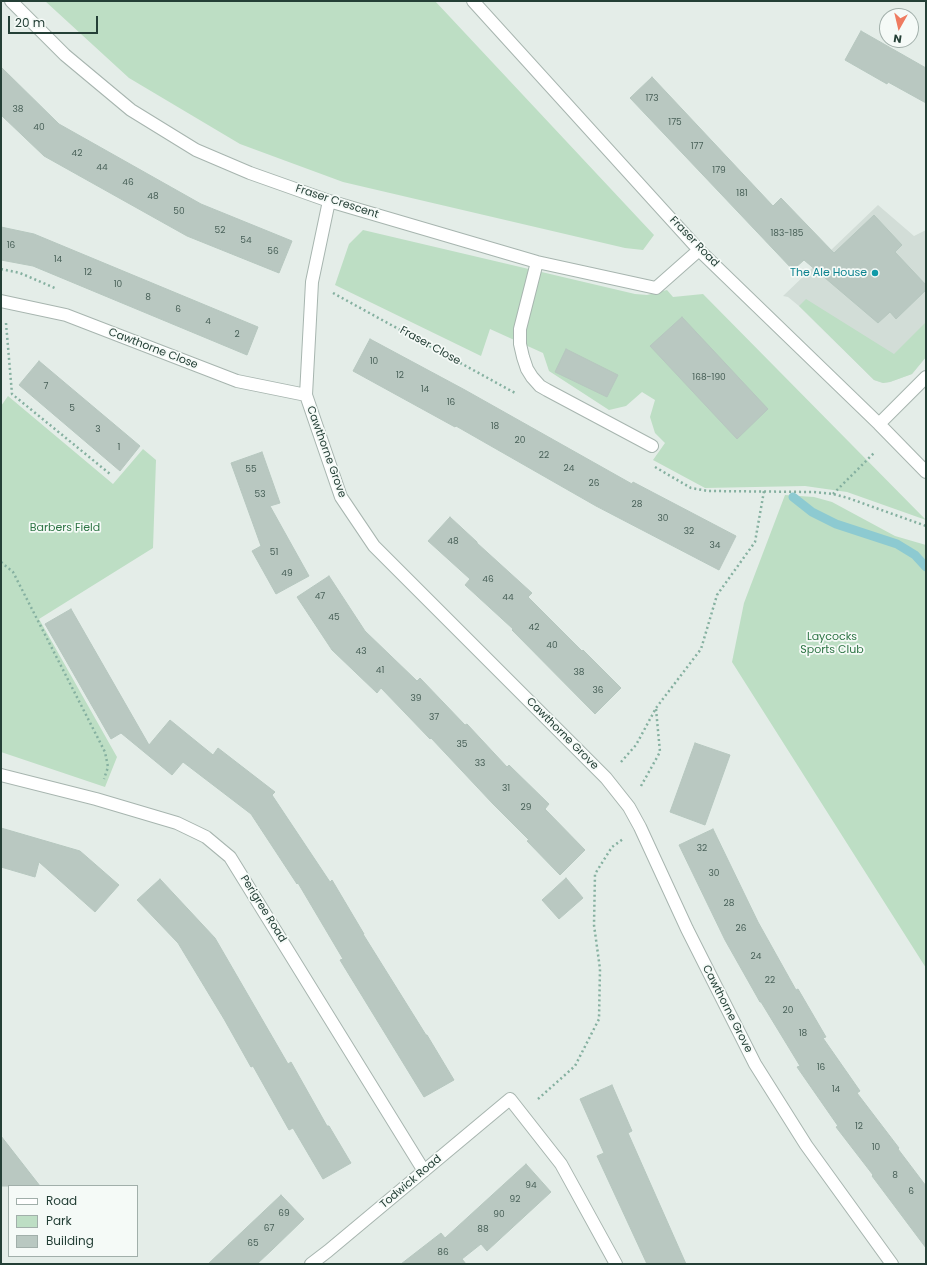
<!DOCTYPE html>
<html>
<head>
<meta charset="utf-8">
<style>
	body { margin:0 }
	#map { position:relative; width:927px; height:1265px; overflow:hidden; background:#e4ede8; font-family:Poppins,sans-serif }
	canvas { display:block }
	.frame { position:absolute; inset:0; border:2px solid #243f36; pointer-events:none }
	.legend { position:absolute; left:8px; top:1185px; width:130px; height:72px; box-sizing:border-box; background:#f5faf7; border:1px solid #a1afaa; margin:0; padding:5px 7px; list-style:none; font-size:12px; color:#243f36 }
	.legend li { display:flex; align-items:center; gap:8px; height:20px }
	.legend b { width:20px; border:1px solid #a1afaa }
	.north { position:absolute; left:879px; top:8px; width:40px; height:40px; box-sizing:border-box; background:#f5faf7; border:1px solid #a1afaa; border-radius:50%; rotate:188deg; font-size:11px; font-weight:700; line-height:16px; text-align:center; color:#243f36 }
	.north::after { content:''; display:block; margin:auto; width:14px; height:18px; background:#ef7b60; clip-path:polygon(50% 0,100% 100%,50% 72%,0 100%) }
	.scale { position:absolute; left:8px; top:16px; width:90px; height:18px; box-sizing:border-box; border:2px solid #243f36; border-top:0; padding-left:5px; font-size:12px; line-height:14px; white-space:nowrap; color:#243f36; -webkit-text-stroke:3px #f5faf7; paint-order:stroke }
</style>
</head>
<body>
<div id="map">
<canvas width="927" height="1265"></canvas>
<div class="frame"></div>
<ul class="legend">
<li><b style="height:5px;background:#fff"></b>Road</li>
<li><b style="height:11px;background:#bddec4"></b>Park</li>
<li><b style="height:11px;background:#b9c8c1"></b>Building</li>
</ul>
<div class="north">N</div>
<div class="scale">20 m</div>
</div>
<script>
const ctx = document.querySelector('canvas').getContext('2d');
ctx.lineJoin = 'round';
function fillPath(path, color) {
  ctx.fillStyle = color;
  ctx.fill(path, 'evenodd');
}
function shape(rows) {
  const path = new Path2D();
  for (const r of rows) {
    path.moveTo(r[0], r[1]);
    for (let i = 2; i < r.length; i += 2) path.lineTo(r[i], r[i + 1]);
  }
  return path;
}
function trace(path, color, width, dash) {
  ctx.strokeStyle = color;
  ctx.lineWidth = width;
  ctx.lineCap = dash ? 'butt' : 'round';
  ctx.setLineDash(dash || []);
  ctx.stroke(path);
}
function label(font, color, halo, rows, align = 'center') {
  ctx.font = font + ' Poppins,sans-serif';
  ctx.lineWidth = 3.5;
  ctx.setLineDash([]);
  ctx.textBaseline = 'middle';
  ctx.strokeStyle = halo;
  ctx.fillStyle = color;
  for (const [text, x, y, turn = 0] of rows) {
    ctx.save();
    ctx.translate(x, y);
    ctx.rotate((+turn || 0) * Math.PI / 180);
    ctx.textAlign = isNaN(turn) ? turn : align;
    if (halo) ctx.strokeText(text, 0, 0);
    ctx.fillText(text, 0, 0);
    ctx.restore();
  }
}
fillPath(shape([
	[878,205,914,236,926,230,926,357,912,374,890,382,883,383,874,380,799,306,788,297,783,296]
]), '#d2ddd7');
fillPath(shape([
	[45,1,435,1,654,235,643,250,625,248,343,182,240,144,129,78],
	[363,230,635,294,647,295,667,290,673,297,703,294,926,520,847,492,805,486,705,488,653,460,665,443,655,433,650,417,655,400,642,392,626,406,609,410,549,371,543,353,490,329,481,356,335,285,349,244],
	[806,299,894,354,926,322,926,357,912,374,890,382,883,383,874,380,799,306],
	[8,396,113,484,143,449,156,460,153,548,39,619,117,757,105,787,1,752,1,406],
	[785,495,814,497,832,502,895,536,926,545,926,968,732,662,744,603]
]), '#bddec4');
trace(shape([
	[793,497,812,512,836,524,897,544,915,555,926,567]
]), '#8dcad1', 9);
const building = shape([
	[861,31,926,68,926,103,888,82,887,84,845,60,861,31],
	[1,67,59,124,201,204,292,241,279,273,187,236,44,156,1,115,1,67],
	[652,77,773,206,781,198,834,253,874,215,902,245,895,252,926,285,926,290,896,319,890,312,878,323,804,260,793,270,630,98,652,77],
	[1,227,34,234,258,327,247,355,33,266,1,260,1,227],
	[682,317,768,409,737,439,650,346,682,317],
	[370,339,465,390,632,484,633,482,736,536,719,570,596,506,456,426,455,427,353,371,370,339],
	[566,349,618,375,607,397,555,372,566,349],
	[39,361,140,446,120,471,19,385,39,361],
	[262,452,280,503,270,506,309,576,276,594,252,551,261,546,231,463,262,452],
	[450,517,477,542,477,543,532,593,528,597,582,651,583,650,621,688,595,714,512,630,513,629,465,585,470,579,428,541,450,517],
	[329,576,365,631,417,681,420,678,465,725,467,724,507,767,509,765,549,804,545,809,585,850,560,875,527,841,529,840,493,804,431,738,430,739,381,688,377,693,332,650,297,597,329,576],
	[71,609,149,745,170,720,213,755,218,748,275,792,272,795,330,882,332,880,364,934,363,934,426,1035,427,1035,454,1080,424,1097,340,960,343,959,298,883,297,884,251,814,183,762,172,775,121,733,111,739,45,624,71,609],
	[695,743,730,755,705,825,670,812,695,743],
	[1,828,80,851,119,885,95,912,39,862,35,877,1,867,1,828],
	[713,829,758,922,796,990,798,989,826,1037,823,1038,860,1091,857,1093,899,1148,898,1149,926,1186,926,1248,872,1176,873,1175,836,1127,838,1126,797,1067,800,1066,761,1002,760,1002,725,940,679,845,713,829],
	[566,878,583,898,559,919,542,900,566,878],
	[160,879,215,938,288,1064,291,1062,327,1126,329,1126,351,1163,323,1179,293,1128,289,1130,253,1066,251,1067,224,1019,178,943,137,900,160,879],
	[612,1085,632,1131,628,1133,686,1264,647,1264,597,1156,604,1153,580,1099,612,1085],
	[1,1136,40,1186,1,1186,1,1136],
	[526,1164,551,1192,487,1251,481,1244,462,1259,466,1264,401,1264,441,1233,445,1238,526,1164],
	[281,1195,304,1219,273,1249,257,1264,208,1264,281,1195]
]);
fillPath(building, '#b9c8c1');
trace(building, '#b6c7bf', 1);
const minor = shape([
	[11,1,65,55,131,110,196,150,250,173,329,201,537,262,656,288,699,250],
	[473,1,699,250,879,424,926,472],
	[329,201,312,282,306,395,341,497,374,546,606,778,629,807,640,827,687,929,755,1064,806,1145,892,1264],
	[537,262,520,329,520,344,523,357,527,369,532,377,540,386,547,390,652,446],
	[1,301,66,315,237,381,306,395],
	[879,424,926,377],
	[1,775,96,799,177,823,206,837,230,857,424,1171],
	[311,1264,328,1251,510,1099,561,1164,616,1264]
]);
trace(minor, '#a7b5af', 14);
trace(shape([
	[1,269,20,273,57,289],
	[333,293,515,393],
	[6,323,12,394,110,474],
	[655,467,691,488,708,491,814,492,833,494,848,498,926,526],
	[833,494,875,452],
	[1,562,13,572,105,752,108,767,104,779],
	[621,762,636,745,656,708,701,649,717,595,755,542,764,491],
	[641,786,660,752,656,709],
	[538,1099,575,1066,599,1019,600,969,594,925,595,874,612,847,623,839]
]), '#85b0a0', 2.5, [2, 3]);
trace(minor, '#fff', 12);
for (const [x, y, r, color] of [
	[875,273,4,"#0f9aa8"]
]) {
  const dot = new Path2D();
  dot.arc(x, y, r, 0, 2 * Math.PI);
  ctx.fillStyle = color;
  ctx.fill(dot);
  trace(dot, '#f5faf7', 1.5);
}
label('9px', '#496159', null, [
	["173",652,99],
	["38",18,110],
	["175",675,123],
	["40",39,128],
	["177",697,147],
	["42",77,154],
	["44",102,168],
	["179",719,171],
	["46",128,183],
	["181",742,194],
	["48",153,197],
	["50",179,212],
	["52",220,231],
	["183-185",787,234],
	["54",246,241],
	["16",11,246],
	["56",273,252],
	["14",58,260],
	["12",88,273],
	["10",118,285],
	["8",148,298],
	["6",178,310],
	["4",208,322],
	["2",237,335],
	["10",374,362],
	["12",400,376],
	["168-190",709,378],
	["7",46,387],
	["14",425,390],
	["16",451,403],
	["5",72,409],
	["18",495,427],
	["3",98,430],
	["20",520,441],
	["1",119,448],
	["22",544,456],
	["24",569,469],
	["55",251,470],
	["26",594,484],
	["53",260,495],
	["28",637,505],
	["30",663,519],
	["32",689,532],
	["48",453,542],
	["34",715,546],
	["51",274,553],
	["49",287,574],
	["46",488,580],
	["47",320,597],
	["44",508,598],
	["45",334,618],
	["42",534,628],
	["40",552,646],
	["43",361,652],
	["41",380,671],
	["38",579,673],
	["36",598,691],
	["39",416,699],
	["37",434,718],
	["35",462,745],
	["33",480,764],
	["31",506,789],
	["29",526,808],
	["32",702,849],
	["30",714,874],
	["28",729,904],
	["26",741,929],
	["24",756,957],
	["22",770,981],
	["20",788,1011],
	["18",803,1034],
	["16",821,1068],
	["14",836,1090],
	["12",859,1127],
	["10",876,1148],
	["8",895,1176],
	["94",531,1186],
	["6",911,1192],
	["92",515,1200],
	["69",284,1214],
	["90",499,1215],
	["67",269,1229],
	["88",483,1230],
	["65",253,1244],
	["86",443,1253]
]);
label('11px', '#243f36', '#f5faf7', [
	["Fraser Crescent",337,202,18],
	["Fraser Road",694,242,46],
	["Fraser Close",430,346,29],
	["Cawthorne Close",153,349,21],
	["Cawthorne Grove",326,452,70],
	["Cawthorne Grove",562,734,45],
	["Perigree Road",263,909,58],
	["Cawthorne Grove",727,1009,63],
	["Todwick Road",411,1182,-40]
]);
label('11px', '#0d838f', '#f5faf7', [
	["The Ale House",867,273]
], 'right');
label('11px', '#2e7545', '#f5faf7', [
	["Barbers Field",65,528],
	["Laycocks",832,637],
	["Sports Club",832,650]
]);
</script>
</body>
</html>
